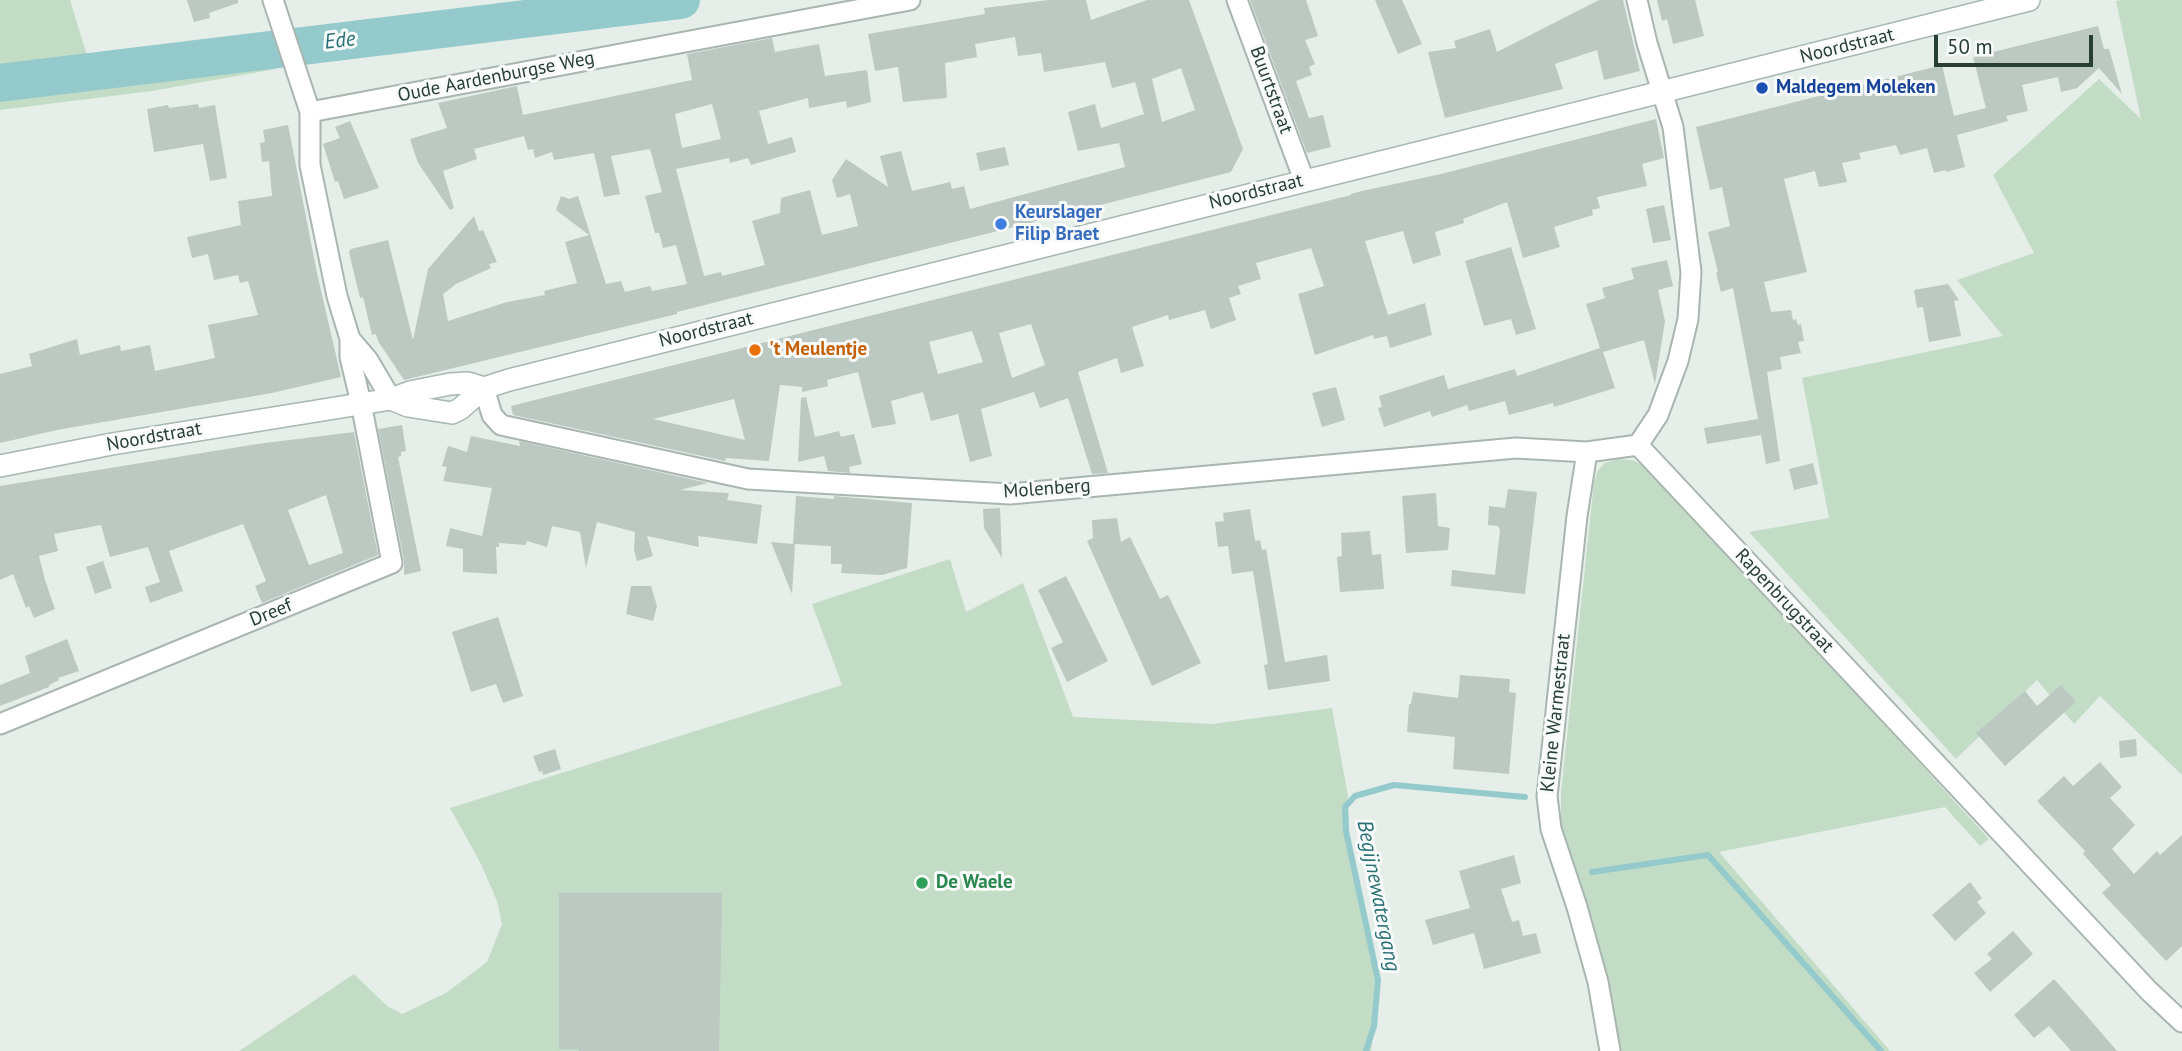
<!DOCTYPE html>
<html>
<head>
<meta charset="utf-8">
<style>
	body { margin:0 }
	#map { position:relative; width:2182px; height:1051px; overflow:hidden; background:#e6eee9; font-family:"PT Sans",sans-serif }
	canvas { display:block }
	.scale { position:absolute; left:1934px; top:35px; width:159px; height:32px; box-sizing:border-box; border:4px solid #273e35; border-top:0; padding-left:9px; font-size:21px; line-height:24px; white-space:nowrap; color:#273e35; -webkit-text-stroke:5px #f7faf8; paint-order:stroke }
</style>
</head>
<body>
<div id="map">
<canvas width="2182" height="1051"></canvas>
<div class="scale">50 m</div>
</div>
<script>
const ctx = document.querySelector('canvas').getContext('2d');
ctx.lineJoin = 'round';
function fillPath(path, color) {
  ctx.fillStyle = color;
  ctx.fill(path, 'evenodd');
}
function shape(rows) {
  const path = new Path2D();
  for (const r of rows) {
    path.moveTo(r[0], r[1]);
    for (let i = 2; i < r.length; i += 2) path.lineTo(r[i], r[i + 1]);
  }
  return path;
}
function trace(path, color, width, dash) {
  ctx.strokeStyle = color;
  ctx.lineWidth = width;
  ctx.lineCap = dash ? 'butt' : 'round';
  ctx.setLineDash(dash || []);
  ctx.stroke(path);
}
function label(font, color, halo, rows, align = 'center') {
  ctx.font = font + ' "PT Sans",sans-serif';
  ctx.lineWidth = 6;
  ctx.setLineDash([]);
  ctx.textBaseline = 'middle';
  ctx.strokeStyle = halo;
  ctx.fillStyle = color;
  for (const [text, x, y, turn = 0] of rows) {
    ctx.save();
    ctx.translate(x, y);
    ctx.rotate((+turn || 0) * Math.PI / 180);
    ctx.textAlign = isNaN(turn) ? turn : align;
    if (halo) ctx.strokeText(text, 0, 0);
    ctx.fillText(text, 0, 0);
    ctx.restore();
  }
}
fillPath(shape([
	[0,0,70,0,89,62,272,49,276,69,152,91,0,110],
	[2121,0,2182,0,2182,775,2100,696,2074,724,2037,680,1956,759,1749,532,1829,518,1802,378,2003,336,1957,280,2034,253,1993,175,2099,79,2141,119,2116,1],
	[1618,459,1632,460,1644,465,1660,479,1989,839,1980,846,1945,807,1719,852,1890,1051,1619,1051,1611,998,1586,902,1567,855,1561,826,1561,792,1594,483,1598,470,1605,463],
	[950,559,966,612,1023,583,1073,717,1212,724,1332,708,1348,796,1350,858,1380,983,1371,1051,239,1051,354,974,387,1006,402,1014,446,993,487,962,502,924,497,901,481,864,450,808,842,685,812,604]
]), '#c2dcc6');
trace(shape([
	[1592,872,1708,855,1881,1051],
	[1366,1051,1374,1026,1378,980,1346,831,1345,807,1355,796,1394,785,1525,797]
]), '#95cacc', 6);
trace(shape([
	[0,83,681,0]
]), '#95cacc', 38);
fillPath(shape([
	[187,0,238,0,238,3,209,13,210,18,194,22],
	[1049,0,1086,0,1091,20,1147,0,1189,0,1243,149,1231,172,677,312,677,314,404,380,378,341,376,334,372,335,363,297,360,298,353,269,349,252,351,249,388,240,413,340,428,269,474,216,479,231,483,230,497,262,489,264,491,268,456,284,443,294,448,321,507,302,545,295,544,291,577,283,565,242,589,235,556,210,561,196,569,199,578,196,606,284,621,281,625,292,650,286,652,291,687,284,676,245,663,248,659,233,655,233,645,196,662,192,650,149,611,156,620,194,604,197,594,153,554,160,552,152,535,158,533,149,528,150,524,136,474,149,477,159,443,171,454,208,450,210,418,163,410,139,447,128,438,103,517,86,523,115,692,80,687,54,772,38,775,52,819,44,825,76,867,70,871,102,847,108,846,101,809,108,808,98,759,111,768,144,792,137,796,152,751,165,748,158,730,163,729,158,676,169,704,276,721,272,722,276,765,265,752,221,780,213,781,198,810,190,822,235,858,226,850,194,837,198,832,180,846,159,888,187,880,156,901,151,912,191,950,182,952,189,964,186,970,209,1125,167,1119,143,1078,151,1068,112,1095,104,1101,128,1144,114,1135,82,1112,88,1105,62,1044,72,1041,53,1018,56,1015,37,975,44,977,57,945,63,947,98,903,102,898,67,875,71,868,34,985,14,984,8],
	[1181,68,1195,110,1162,122,1152,79],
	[712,104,721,139,682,148,675,114],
	[1250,0,1306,0,1318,36,1305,40,1315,64,1309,67,1312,75,1296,81,1309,118,1323,115,1331,147,1307,153],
	[1375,0,1402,0,1422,44,1398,54],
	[1599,0,1623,0,1640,71,1604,80,1597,50,1555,64,1563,89,1445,118,1428,52,1456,48,1454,41,1490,29,1497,52],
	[1657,0,1695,0,1704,36,1673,44,1667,19,1662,21],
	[2098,26,2104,49,2109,49,2122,94,2099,68,2077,88,2061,92,2058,77,2022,85,2028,111,2006,116,2008,121,1957,135,1965,167,1946,172,1946,170,1934,173,1927,148,1900,155,1896,145,1859,153,1861,159,1842,163,1847,182,1819,187,1815,171,1784,179,1807,272,1764,282,1771,312,1791,310,1793,320,1796,319,1798,325,1801,324,1804,341,1798,342,1801,353,1780,357,1782,369,1767,372,1780,461,1766,464,1761,435,1707,444,1704,428,1758,419,1733,288,1721,292,1716,273,1718,272,1708,232,1730,226,1722,187,1710,190,1696,127,1942,65,1954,116,1986,108,1973,57],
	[198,104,199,108,215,105,227,178,210,181,203,144,154,152,147,109,168,105,169,108],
	[1656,119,1664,158,1642,164,1647,186,1597,197,1600,208,1592,210,1593,215,1554,227,1560,247,1523,258,1507,202,1463,219,1464,223,1435,232,1441,255,1413,264,1403,231,1365,241,1388,315,1425,303,1432,335,1390,348,1387,336,1374,339,1373,335,1315,355,1298,294,1324,286,1311,248,1256,263,1261,279,1238,286,1241,294,1229,298,1236,320,1211,329,1205,310,1169,320,1168,315,1132,327,1144,366,1121,373,1117,358,1078,372,1108,473,1092,474,1068,398,1040,408,1034,392,981,409,992,456,970,462,958,414,931,421,923,392,891,401,896,424,872,428,858,372,827,380,828,386,802,392,802,387,780,385,769,461,726,458,725,461,513,415,511,406,1351,195,1351,194,1362,191,1441,174],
	[1031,324,1045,365,1012,378,999,333],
	[972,331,983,362,938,374,929,342],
	[734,399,745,440,653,419],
	[350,121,379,188,344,199,338,181,335,182,323,144,340,138,335,127],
	[288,125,317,273,341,377,272,393,57,430,0,443,0,374,32,366,29,354,77,339,80,355,120,345,121,351,150,345,155,371,215,358,208,325,258,315,248,281,240,283,238,275,214,280,208,254,192,258,187,237,241,225,238,201,272,196,269,161,262,162,260,143,265,142,263,130],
	[1005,147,1009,165,980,171,976,153],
	[1664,205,1671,240,1653,243,1646,209],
	[1511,247,1536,329,1516,335,1511,319,1484,326,1465,261],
	[1667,260,1673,286,1658,290,1665,321,1655,384,1644,340,1603,352,1615,388,1554,407,1553,403,1509,415,1505,401,1469,411,1467,405,1432,417,1430,411,1384,427,1378,408,1382,407,1379,396,1444,375,1448,389,1515,369,1517,376,1600,348,1586,304,1605,298,1602,288,1634,279,1631,268],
	[1948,284,1959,300,1954,301,1961,336,1929,342,1923,307,1917,308,1914,290],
	[1336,387,1345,420,1322,427,1312,393],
	[806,397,815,437,839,431,841,437,854,434,862,464,849,467,850,473,828,471,824,456,798,462,801,398],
	[402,425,406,451,401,452,401,456,398,457,421,571,404,575,404,561,378,429],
	[354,432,378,555,262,603,255,586,266,581,243,524,169,551,183,591,150,603,145,587,160,582,148,547,110,557,101,525,54,534,58,551,39,556,45,580,55,609,34,618,29,606,26,608,13,574,0,580,0,486,257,444],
	[326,495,343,553,309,565,288,510],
	[471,436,520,446,519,441,708,483,680,490,729,493,727,500,762,505,757,544,698,536,699,547,647,536,653,556,637,561,634,550,635,532,597,522,586,568,580,532,552,526,547,547,527,541,526,545,499,543,499,547,496,547,497,574,463,572,463,549,446,546,450,528,482,536,492,488,443,481,447,467,442,466,448,446,467,452],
	[1813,463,1818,484,1794,490,1789,469],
	[1508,489,1537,492,1525,594,1451,586,1452,570,1495,575,1500,530,1498,526,1488,525,1489,506,1505,508],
	[1436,493,1438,526,1450,528,1448,550,1406,553,1402,496],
	[796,496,834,499,834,496,912,503,907,568,882,575,841,573,842,564,831,564,831,546,795,544,792,594,771,542,793,544],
	[1000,508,1002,558,984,528,983,509],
	[1250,509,1255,541,1260,540,1262,550,1266,549,1285,662,1327,655,1330,681,1268,690,1264,665,1268,664,1253,571,1232,574,1228,546,1218,547,1215,522,1224,521,1223,513],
	[1117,518,1121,542,1130,537,1160,599,1168,595,1201,663,1152,686,1087,541,1093,538,1092,520],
	[1370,531,1372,555,1381,554,1384,589,1340,592,1337,557,1342,556,1341,533],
	[103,561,112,588,95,594,86,567],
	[1066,576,1108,661,1067,682,1051,648,1063,642,1038,590],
	[631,586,651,586,657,606,653,621,626,614],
	[498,617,523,696,503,703,496,684,471,692,452,632],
	[67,639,79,671,58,678,59,680,49,685,49,687,0,706,0,685,30,673,25,656],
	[1460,675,1510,679,1509,692,1516,693,1509,774,1453,769,1455,737,1407,732,1409,704,1411,704,1413,692,1458,698],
	[2061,685,2076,702,2005,766,1976,733,2025,691,2037,706],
	[2136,739,2137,756,2120,758,2119,741],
	[555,749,561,769,543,775,542,771,539,772,533,756],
	[2100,762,2122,787,2110,798,2135,825,2112,849,2134,874,2157,851,2160,855,2182,835,2182,946,2166,961,2102,893,2111,885,2083,854,2085,851,2037,801,2064,776,2073,786],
	[1514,855,1521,883,1501,889,1512,922,1519,920,1523,936,1536,933,1541,953,1484,969,1474,933,1433,945,1425,920,1470,908,1459,871],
	[1970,882,1982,898,1977,902,1986,913,1955,941,1932,915],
	[559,893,722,893,719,1051,579,1051,579,1049,559,1049],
	[2013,931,2033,954,1990,992,1974,973,1992,959,1987,954],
	[2054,979,2086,1015,2117,1051,2071,1051,2049,1026,2034,1038,2014,1015]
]), '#bcc8c2');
const street = shape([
	[1237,0,1304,180],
	[1637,0,1647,43,1673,127,1691,272,1688,319,1678,361,1658,415,1638,445,2149,991,2182,1022],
	[310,112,910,0],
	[350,339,368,360,391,399],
	[484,388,492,415,501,425,748,479,1010,494,1516,448,1587,452,1638,445],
	[1587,452,1577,516,1547,796,1551,829,1577,907,1598,982,1610,1051],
	[0,724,392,563,361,403,350,357,350,339,337,296,310,165,310,112,273,0]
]);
const secondary = shape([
	[391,399,408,406,452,413,460,409,484,388,509,380,2029,0],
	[0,466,112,444,391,399,410,392,450,384,468,383,484,388]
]);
trace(street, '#a9b6af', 23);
trace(secondary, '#a6b8b0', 24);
trace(street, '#fff', 19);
trace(secondary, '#fff', 21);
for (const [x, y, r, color] of [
	[1762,88,7,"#1a4fb4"],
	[1001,224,7,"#3f7fe0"],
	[755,350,7,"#e8710a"],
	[922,883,7,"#2e9e5b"]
]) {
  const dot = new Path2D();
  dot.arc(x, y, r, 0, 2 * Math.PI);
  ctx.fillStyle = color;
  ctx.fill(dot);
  trace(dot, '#f7faf8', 2.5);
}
label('19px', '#273e35', '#f7faf8', [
	["Noordstraat",1847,46,-14],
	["Oude Aardenburgse Weg",496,77,-11],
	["Buurtstraat",1271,90,70],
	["Noordstraat",1256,192,-14],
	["Noordstraat",706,330,-14],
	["Noordstraat",154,437,-10],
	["Molenberg",1047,489,-4],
	["Rapenbrugstraat",1784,601,47],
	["Dreef",271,613,-22],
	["Kleine Warmestraat",1556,713,-84]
]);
label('bold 19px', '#164399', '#f7faf8', [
	["Maldegem Moleken",1776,88]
], 'left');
label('bold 19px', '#366cbe', '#f7faf8', [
	["Keurslager",1015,213],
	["Filip Braet",1015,235]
], 'left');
label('bold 19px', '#c56008', '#f7faf8', [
	["'t Meulentje",769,350]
], 'left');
label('bold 19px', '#27864d', '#f7faf8', [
	["De Waele",936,883]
], 'left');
label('italic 21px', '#267074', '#f7faf8', [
	["Ede",340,41,-7],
	["Begijnewatergang",1378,896,79]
]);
</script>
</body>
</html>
